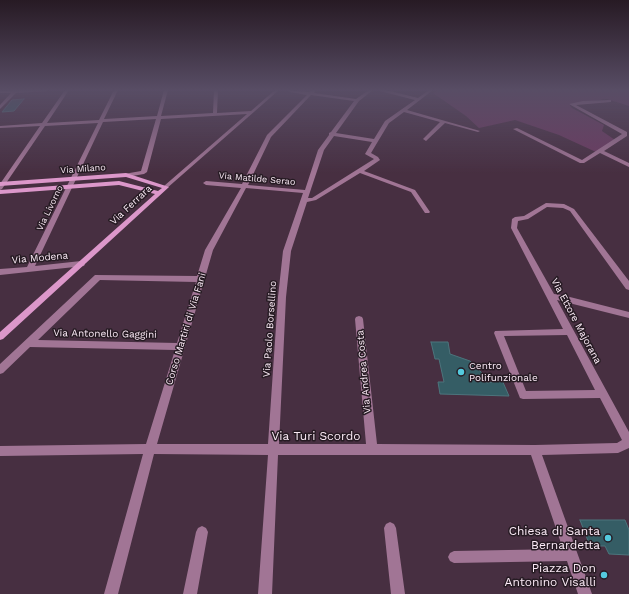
<!DOCTYPE html>
<html>
<head>
<meta charset="utf-8">
<style>
	body { margin:0 }
	canvas { display:block; background:#472f41 }
</style>
</head>
<body>
<canvas width="629" height="594"></canvas>
<script>
const ctx = document.querySelector('canvas').getContext('2d');
ctx.lineJoin = 'round';
function fillPath(path, color) {
  ctx.fillStyle = color;
  ctx.fill(path, 'evenodd');
}
function shape(rows) {
  const path = new Path2D();
  for (const r of rows) {
    path.moveTo(r[0], r[1]);
    for (let i = 2; i < r.length; i += 2) path.lineTo(r[i], r[i + 1]);
  }
  return path;
}
function trace(path, color, width, dash) {
  ctx.strokeStyle = color;
  ctx.lineWidth = width;
  ctx.lineCap = dash ? 'butt' : 'round';
  ctx.setLineDash(dash || []);
  ctx.stroke(path);
}
function label(font, color, halo, rows, align = 'center') {
  ctx.font = font + ' "Work Sans",sans-serif';
  ctx.lineWidth = 3;
  ctx.setLineDash([]);
  ctx.textBaseline = 'middle';
  ctx.strokeStyle = halo;
  ctx.fillStyle = color;
  for (const [text, x, y, turn = 0] of rows) {
    ctx.save();
    ctx.translate(x, y);
    ctx.rotate((+turn || 0) * Math.PI / 180);
    ctx.textAlign = isNaN(turn) ? turn : align;
    if (halo) ctx.strokeText(text, 0, 0);
    ctx.fillText(text, 0, 0);
    ctx.restore();
  }
}
fillPath(shape([
	[437,90,629,90,629,106,607,99,569,104,572,108,604,125,602,131,615,140,596,152,559,135,515,120,479,128,466,116,433,93]
]), '#6c3b61');
const building = shape([
	[24,99,14,111,2,112,12,100,24,99],
	[431,342,448,342,450,354,470,361,485,376,487,383,502,380,509,396,440,394,438,382,444,382,439,359,435,359,431,342],
	[580,520,625,520,629,530,629,555,609,554,605,546,590,546,580,520]
]);
fillPath(building, '#355d65');
trace(building, '#4c747c', 1);
fillPath(shape([
	[15,90,49,90,47,91,16,93,0,109,0,105,11,93,0,93,0,91,15,90],
	[65,90,69,90,47,123,99,120,114,90,118,90,104,119,157,116,164,90,168,90,161,116,213,113,214,90,218,90,217,113,251,111,275,90,279,90,166,189,164,188,164,186,247,114,161,119,147,172,144,174,126,177,124,176,124,174,141,171,156,119,103,122,35,266,81,261,85,264,84,266,0,275,0,269,27,267,98,123,45,126,2,189,0,190,0,184,40,126,0,128,0,126,42,123,65,90],
	[288,90,309,92,312,90,316,90,314,93,356,99,369,90,373,90,359,101,336,133,374,139,385,121,415,100,380,91,380,90,386,90,418,98,429,90,433,90,407,110,480,131,478,132,445,123,426,141,423,139,440,122,404,112,389,123,371,153,378,157,380,160,364,171,415,190,430,212,429,213,425,213,411,192,360,173,316,200,307,202,291,251,286,297,279,444,366,444,355,319,356,317,359,316,362,317,363,319,377,444,535,445,617,443,622,440,600,398,523,399,520,398,494,333,495,331,563,329,511,228,512,219,515,217,524,216,546,203,564,204,574,209,629,281,629,290,626,289,570,211,563,208,547,207,528,219,518,221,517,228,554,294,562,295,629,312,629,318,557,300,629,432,629,448,618,453,542,455,592,594,578,594,567,561,454,563,450,561,448,557,450,553,454,551,563,549,531,455,278,455,272,594,258,594,268,455,154,454,118,594,104,594,143,454,0,456,0,446,146,444,175,350,30,347,3,373,0,374,0,364,95,275,197,276,205,250,241,188,206,185,203,183,206,181,242,184,267,135,307,95,290,92,288,91,288,90],
	[311,95,354,101,331,132,329,133,329,135,318,150,305,190,248,185,271,137,311,95],
	[334,136,372,142,365,154,374,159,312,198,308,198,324,150,334,136],
	[246,188,303,193,283,251,278,297,268,444,157,444,213,250,246,188],
	[100,280,196,282,177,343,38,340,100,280],
	[567,335,595,390,526,391,504,336,567,335],
	[609,100,611,100,611,102,576,105,627,132,627,136,604,151,629,163,629,167,600,153,584,163,580,163,513,129,517,128,582,160,622,134,569,104,583,101,609,100],
	[390,522,394,524,396,528,405,594,391,594,384,528,386,524,390,522],
	[202,526,206,528,208,532,197,594,183,594,196,532,198,528,202,526]
]), '#a17595');
fillPath(shape([
	[126,173,169,187,3,339,0,340,0,332,155,194,119,185,0,194,0,190,119,181,158,191,162,188,126,177,0,186,0,182,126,173]
]), '#dc97ca');
const sky = ctx.createLinearGradient(0, 0, 0, 173);
sky.addColorStop(0, '#271a24');
sky.addColorStop(0.52, '#584d65');
sky.addColorStop(1, '#584d6500');
ctx.fillStyle = sky;
ctx.fillRect(0, 0, 629, 173);
for (const [x, y, r, color] of [
	[461,372,4,"#54cade"],
	[608,538,4,"#54cade"],
	[604,575,4,"#54cade"]
]) {
  const dot = new Path2D();
  dot.arc(x, y, r, 0, 2 * Math.PI);
  ctx.fillStyle = color;
  ctx.fill(dot);
  trace(dot, '#261b23', 1.5);
}
label('9px', '#fcebf7', '#261b23', [
	["Via Milano",83,169,-4],
	["Via Matilde Serao",257,179,5],
	["Via Livorno",50,208,-64]
]);
label('10px', '#fcebf7', '#261b23', [
	["Via Ferrara",131,205,-43],
	["Via Modena",40,258,-5],
	["Via Ettore Majorana",576,321,62],
	["Corso Martiri di Via Fani",186,329,-73],
	["Via Paolo Borsellino",270,329,-86],
	["Via Antonello Gaggini",105,334,1],
	["Via Andrea Costa",364,372,-95]
]);
label('10px', '#fcebf7', '#261b23', [
	["Centro",469,366],
	["Polifunzionale",469,378]
], 'left');
label('12px', '#fcebf7', '#261b23', [
	["Via Turi Scordo",316,436]
]);
label('12px', '#fcebf7', '#261b23', [
	["Chiesa di Santa",600,531],
	["Bernardetta",600,545],
	["Piazza Don",596,568],
	["Antonino Visalli",596,582]
], 'right');
</script>
</body>
</html>
